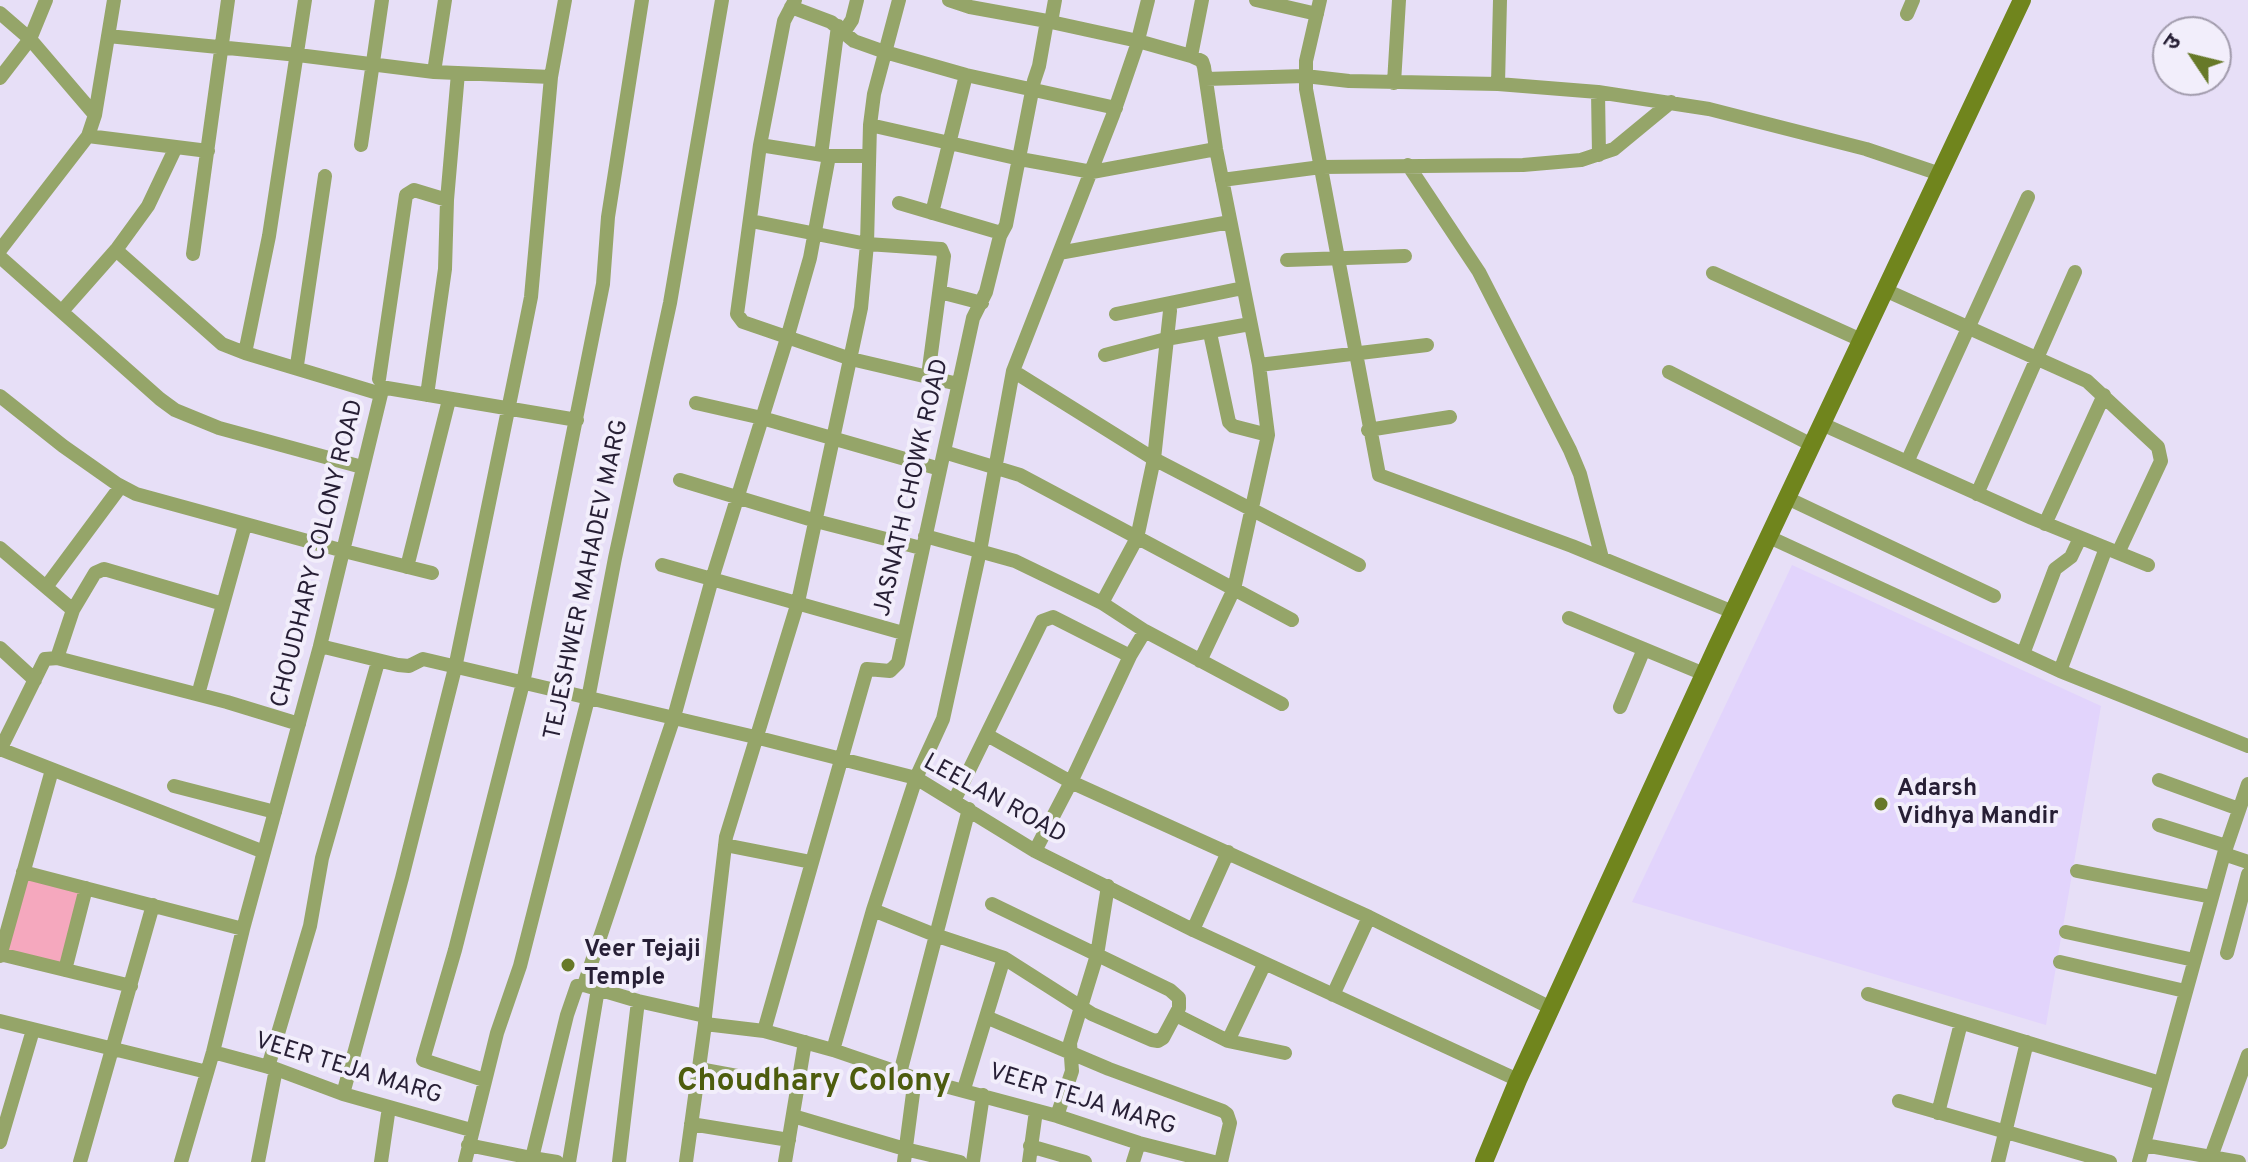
<!DOCTYPE html>
<html>
<head>
<meta charset="utf-8">
<style>
	body { margin:0 }
	#map { position:relative; width:2248px; height:1162px; overflow:hidden; background:#e7dff7; font-family:Overpass,"Noto Sans Devanagari",sans-serif }
	canvas { display:block }
	.north { position:absolute; left:2152px; top:16px; width:80px; height:80px; box-sizing:border-box; background:#f2eefb; border:2px solid #a19bac; border-radius:50%; rotate:305deg; font-size:22px; font-weight:700; line-height:32px; text-align:center; color:#271f35 }
	.north::after { content:''; display:block; margin:auto; width:28px; height:36px; background:#677928; clip-path:polygon(50% 0,100% 100%,50% 72%,0 100%) }
</style>
</head>
<body>
<div id="map">
<canvas width="2248" height="1162"></canvas>
<div class="north">उ</div>
</div>
<script>
const ctx = document.querySelector('canvas').getContext('2d');
ctx.lineJoin = 'round';
function fillPath(path, color) {
  ctx.fillStyle = color;
  ctx.fill(path, 'evenodd');
}
function shape(rows) {
  const path = new Path2D();
  for (const r of rows) {
    path.moveTo(r[0], r[1]);
    for (let i = 2; i < r.length; i += 2) path.lineTo(r[i], r[i + 1]);
  }
  return path;
}
function trace(path, color, width, dash) {
  ctx.strokeStyle = color;
  ctx.lineWidth = width;
  ctx.lineCap = dash ? 'butt' : 'round';
  ctx.setLineDash(dash || []);
  ctx.stroke(path);
}
function label(font, color, halo, rows, align = 'center') {
  ctx.font = font + ' Overpass,sans-serif';
  ctx.lineWidth = 8;
  ctx.setLineDash([]);
  ctx.textBaseline = 'middle';
  ctx.strokeStyle = halo;
  ctx.fillStyle = color;
  for (const [text, x, y, turn = 0] of rows) {
    ctx.save();
    ctx.translate(x, y);
    ctx.rotate((+turn || 0) * Math.PI / 180);
    ctx.textAlign = isNaN(turn) ? turn : align;
    if (halo) ctx.strokeText(text, 0, 0);
    ctx.fillText(text, 0, 0);
    ctx.restore();
  }
}
fillPath(shape([
	[1792,565,2101,706,2046,1025,1632,902]
]), '#e2d4fc');
fillPath(shape([
	[25,877,82,890,60,965,7,952]
]), '#f5a8be');
trace(shape([
	[795,0,784,21,760,145,737,314,743,322,851,359,958,384],
	[1055,0,1051,22,1138,41,1191,56,1202,61,1204,67,1216,149,1259,365,1268,435,1234,589,1200,661],
	[1256,0,1317,14],
	[1320,0,1306,61,1306,89,1379,475,1572,546,1733,612],
	[791,7,831,22,854,41,885,52,966,75,1116,108],
	[0,13,30,39,95,115],
	[1907,14,1913,0],
	[844,32,852,20,857,0],
	[108,36,298,55,434,72,551,77],
	[1191,56,1202,0],
	[434,72,445,0],
	[0,78,30,39,46,0],
	[1206,79,1305,76,1349,81,1498,84,1598,92,1709,109,1866,149,1940,174],
	[1394,83,1399,0],
	[1498,84,1500,0],
	[1598,92,1599,155],
	[870,125,1020,159,1092,172,1216,149],
	[88,136,208,151],
	[361,145,382,0],
	[760,145,829,156,869,156],
	[821,155,838,26],
	[1408,165,1479,272,1570,450,1580,474,1602,558],
	[1222,180,1321,167,1523,165,1581,160,1614,149,1671,102],
	[899,203,1001,233],
	[932,213,966,75],
	[751,221,867,244,941,249,944,256,928,376],
	[0,250,88,136,95,115,114,0],
	[116,250,222,344,245,353],
	[1059,253,1230,222],
	[193,254,228,0],
	[0,257,160,399,175,410,219,428,362,467],
	[1287,260,1405,256],
	[1713,273,1861,340],
	[1885,290,2087,381,2158,447,2161,461,2118,553],
	[940,292,982,303],
	[63,310,116,250,148,206,176,147],
	[1116,314,1243,288],
	[1210,333,1229,422,1233,426,1268,435],
	[1105,355,1166,339,1250,324],
	[297,365,325,176],
	[1259,365,1427,345],
	[1013,371,1154,459,1359,565],
	[1669,372,1812,445],
	[379,379,406,195,414,190,447,200],
	[381,387,577,420],
	[427,395,445,269,447,200,458,73],
	[0,396,63,446,117,484,136,494,344,551,432,573],
	[696,403,762,418,940,469],
	[1822,424,2032,518,2148,565],
	[1368,430,1450,417],
	[944,452,1020,475,1292,620],
	[1907,462,2028,197],
	[680,480,816,521,921,548],
	[1977,494,2075,272],
	[1787,498,1994,596],
	[2045,524,2104,395],
	[925,536,1015,561,1102,603,1145,631,1282,704],
	[1769,537,2060,671,2248,746],
	[0,548,73,610,57,658,227,702,299,724],
	[662,565,903,633],
	[407,567,449,400],
	[46,587,121,486],
	[1102,603,1137,538,1154,459,1170,311],
	[73,610,95,573,104,569,223,604],
	[1569,618,1704,674],
	[320,646,398,665,409,666,423,659,755,737,916,778,1035,851,1193,930,1518,1080],
	[0,648,35,680],
	[2023,654,2055,569,2071,557,2080,538],
	[2060,671,2106,548],
	[199,691,245,525],
	[1620,707,1644,649],
	[987,735,1071,782,1369,917,1551,1008],
	[0,749,264,852],
	[0,750,45,659,58,658],
	[2159,780,2239,809],
	[174,786,275,812],
	[954,801,1042,621,1053,617,1130,656],
	[2159,825,2226,846],
	[725,845,811,862],
	[1035,851,1071,782,1130,656,1145,631],
	[2224,854,2248,862],
	[2077,871,2212,897],
	[23,872,243,929],
	[992,904,1170,990,1179,998,1179,1008,1163,1038,1158,1041,1152,1040,1092,1014,1004,958],
	[873,910,935,935,1004,958,964,1089],
	[1193,930,1228,852],
	[2066,932,2194,960],
	[2227,953,2248,874],
	[0,954,131,986],
	[0,956,52,770],
	[2060,962,2185,991],
	[65,970,86,888],
	[584,985,674,717,712,579,788,335,810,258,829,156],
	[1868,994,2160,1083],
	[1333,995,1369,917],
	[1176,1015,1228,1041,1285,1053],
	[705,1016,726,837,798,602,861,308,867,244,870,125,874,94,899,0],
	[986,1017,1109,1069,1223,1111,1227,1114,1230,1123,1221,1162],
	[0,1021,207,1072],
	[764,1031,867,669,890,671,898,663,973,318,986,292,1000,236,1006,225,1034,81,1039,66,1047,21,970,7,949,0],
	[1228,1041,1264,965],
	[833,1050,873,910,916,778,943,719,980,551,1013,371,1113,115,1136,48,1148,0],
	[213,1052,276,1069,343,1094,471,1130],
	[268,1067,310,926,322,858,378,662],
	[699,1069,797,1087],
	[900,1073,969,809],
	[484,1080,423,1060,455,950,523,683,603,284,608,217,642,0],
	[343,1094,402,878,455,668,523,337,531,297,551,77,565,0],
	[1899,1101,2110,1162],
	[1938,1113,1961,1023],
	[793,1116,905,1149,960,1162],
	[1057,1116,1072,1071,1070,1043,1097,955,1108,886],
	[691,1124,789,1140],
	[0,1142,33,1030],
	[468,1145,532,1158,567,1015,577,986,584,985,638,1001,705,1016,705,1024,764,1031,833,1050,915,1078,1057,1116,1139,1143,1214,1162],
	[2144,1145,2239,1162],
	[1030,1146,1085,1162],
	[2211,1157,2248,1055],
	[532,1158,557,1162],
	[80,1162,153,905],
	[181,1162,213,1052,243,929,320,646,381,394,245,353,269,236,305,0],
	[258,1162,276,1069],
	[381,1162,389,1107],
	[465,1162,497,1033,520,966,588,699,615,558,670,303,722,0],
	[569,1162,598,989],
	[619,1162,638,1001],
	[686,1162,705,1024],
	[785,1162,805,1042],
	[904,1162,915,1078],
	[973,1162,983,1095],
	[1029,1162,1036,1111],
	[1133,1162,1139,1143],
	[1998,1162,2027,1042],
	[2139,1162,2224,854,2248,784]
]), '#95a569', 14);
trace(shape([
	[1484,1162,1518,1080,1717,646,2022,0]
]), '#70851d', 18);
for (const [x, y, r, color] of [
	[1881,804,8,"#677928"],
	[568,965,8,"#677928"]
]) {
  const dot = new Path2D();
  dot.arc(x, y, r, 0, 2 * Math.PI);
  ctx.fillStyle = color;
  ctx.fill(dot);
  trace(dot, '#f2eefb', 3);
}
label('24px', '#271f35', '#f2eefb', [
	["JASNATH CHOWK ROAD",913,488,-77],
	["CHOUDHARY COLONY ROAD",319,554,-76],
	["TEJESHWER MAHADEV MARG",588,580,-78],
	["LEELAN ROAD",994,800,29],
	["VEER TEJA MARG",348,1070,17],
	["VEER TEJA MARG",1082,1101,17]
]);
label('bold 24px', '#271f35', '#f2eefb', [
	["Adarsh",1897,790],
	["Vidhya Mandir",1897,818],
	["Veer Tejaji",584,951],
	["Temple",584,979]
], 'left');
label('bold 32px', '#4d5c0e', '#f2eefb', [
	["Choudhary Colony",814,1084]
]);
</script>
</body>
</html>
